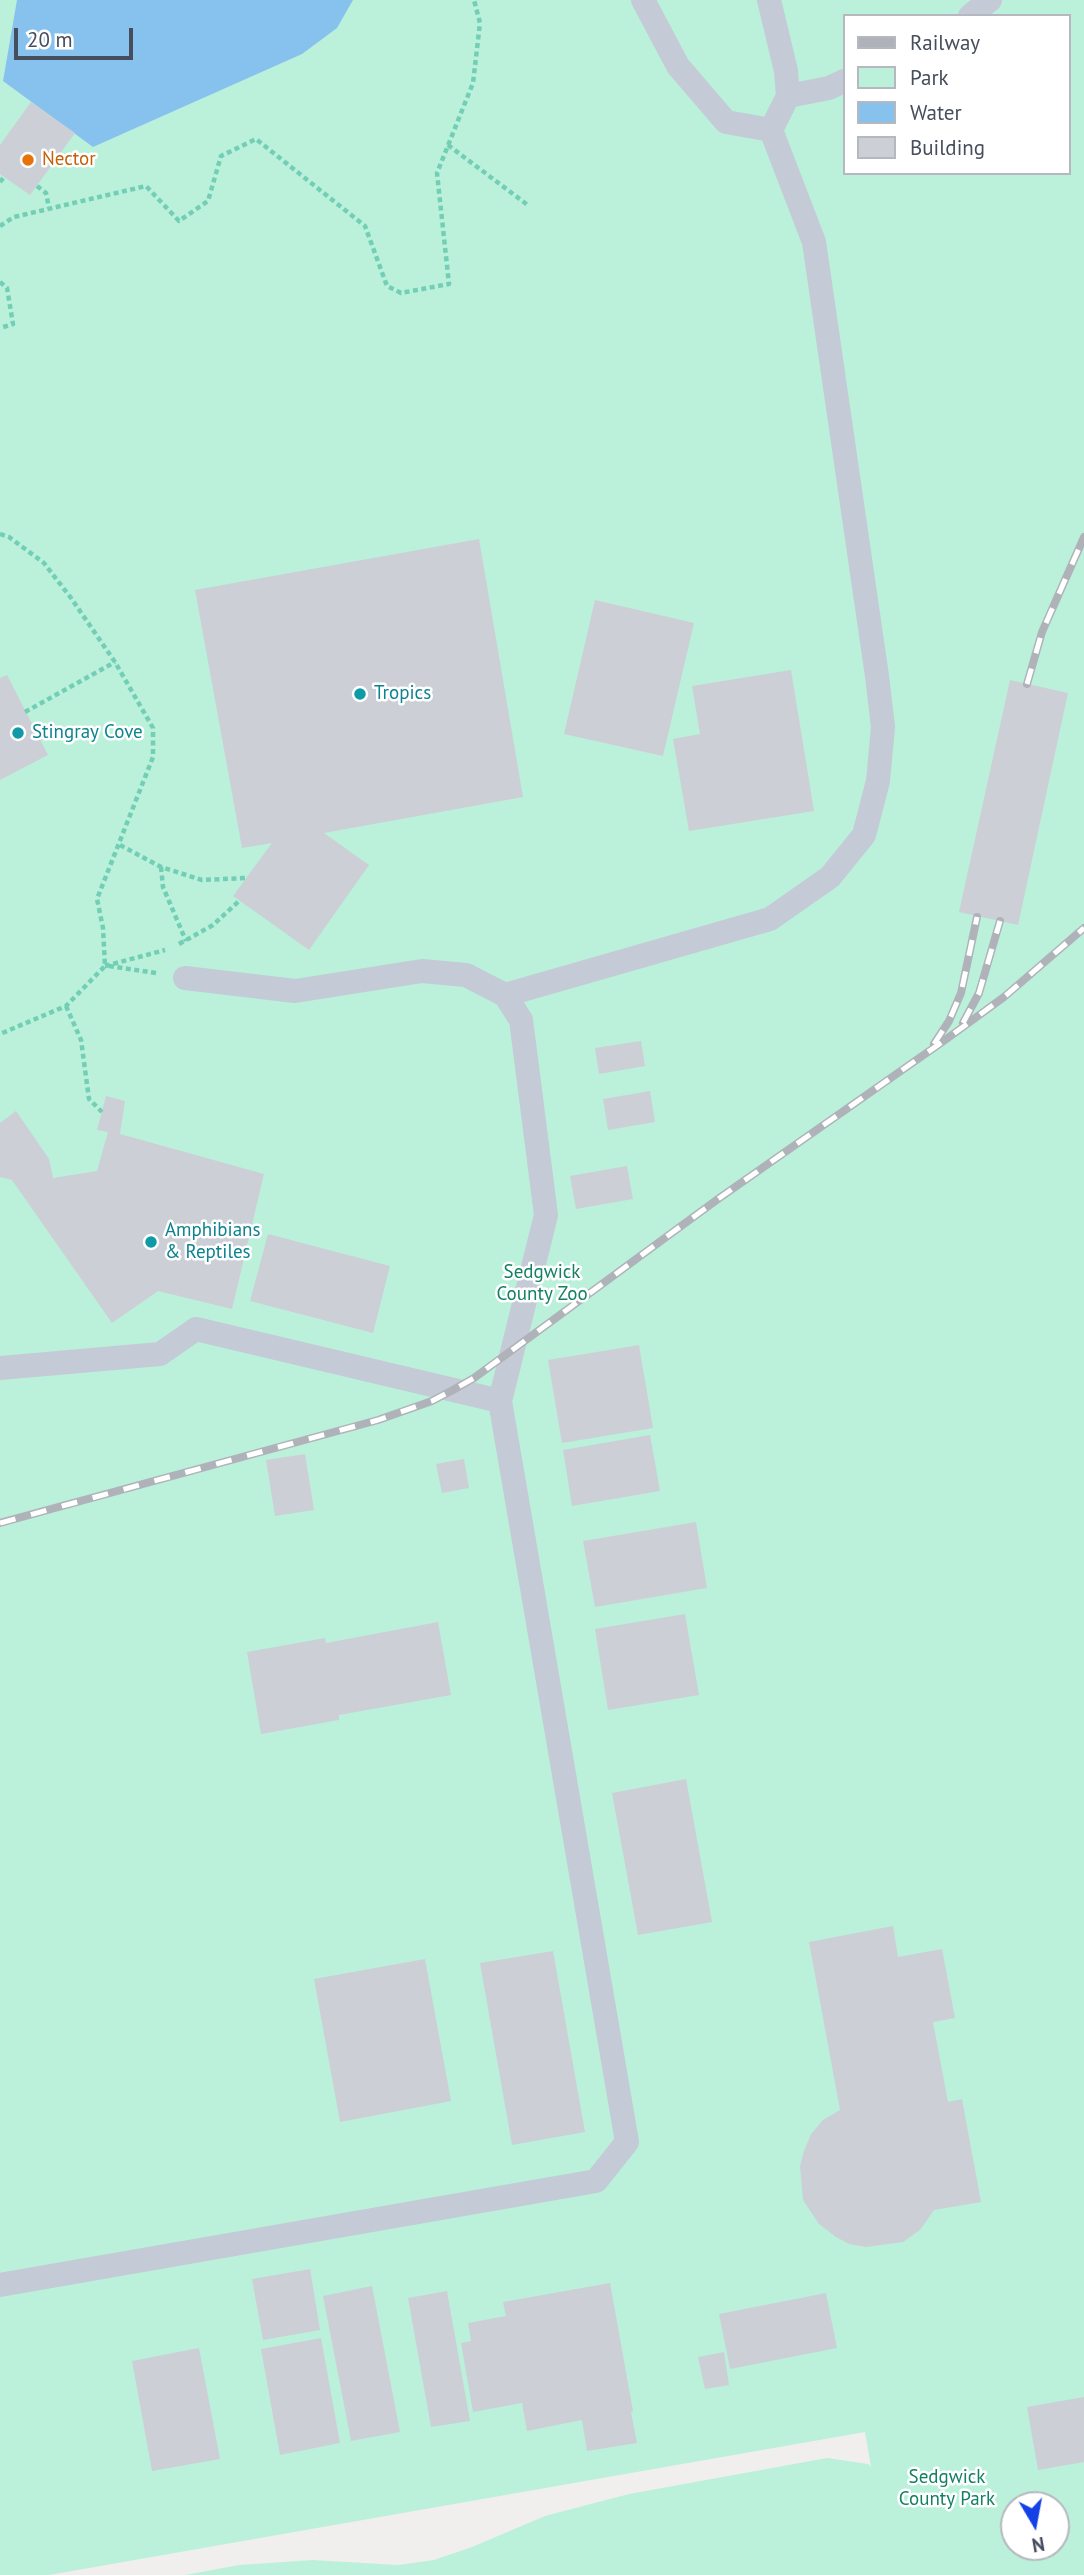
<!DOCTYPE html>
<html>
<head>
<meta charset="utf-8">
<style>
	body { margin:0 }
	#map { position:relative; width:1084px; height:2575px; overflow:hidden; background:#f1efee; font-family:"PT Sans",sans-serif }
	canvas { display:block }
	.legend { position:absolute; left:843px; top:14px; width:228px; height:161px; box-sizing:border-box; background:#fff; border:2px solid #b5b8be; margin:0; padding:9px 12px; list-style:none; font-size:21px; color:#464d5c }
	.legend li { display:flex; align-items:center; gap:14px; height:35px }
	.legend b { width:35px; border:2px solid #b5b8be }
	.north { position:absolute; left:1000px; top:2491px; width:70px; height:70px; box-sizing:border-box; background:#fff; border:2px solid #b5b8be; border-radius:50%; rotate:170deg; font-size:19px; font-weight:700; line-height:28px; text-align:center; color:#464d5c }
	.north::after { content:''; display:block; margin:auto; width:24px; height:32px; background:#1441e5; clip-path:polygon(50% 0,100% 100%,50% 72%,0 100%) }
	.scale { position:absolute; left:14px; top:28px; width:119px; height:32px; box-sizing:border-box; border:4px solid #464d5c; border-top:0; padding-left:9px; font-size:21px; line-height:24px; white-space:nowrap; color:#464d5c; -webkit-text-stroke:5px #fff; paint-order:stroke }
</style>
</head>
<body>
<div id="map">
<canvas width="1084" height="2575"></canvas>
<ul class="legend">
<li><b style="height:9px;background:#b0b2b9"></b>Railway</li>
<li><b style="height:19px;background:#bbf0db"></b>Park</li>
<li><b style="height:19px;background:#87c2ee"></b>Water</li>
<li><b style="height:19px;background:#cdcfd6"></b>Building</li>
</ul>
<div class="north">N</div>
<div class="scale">20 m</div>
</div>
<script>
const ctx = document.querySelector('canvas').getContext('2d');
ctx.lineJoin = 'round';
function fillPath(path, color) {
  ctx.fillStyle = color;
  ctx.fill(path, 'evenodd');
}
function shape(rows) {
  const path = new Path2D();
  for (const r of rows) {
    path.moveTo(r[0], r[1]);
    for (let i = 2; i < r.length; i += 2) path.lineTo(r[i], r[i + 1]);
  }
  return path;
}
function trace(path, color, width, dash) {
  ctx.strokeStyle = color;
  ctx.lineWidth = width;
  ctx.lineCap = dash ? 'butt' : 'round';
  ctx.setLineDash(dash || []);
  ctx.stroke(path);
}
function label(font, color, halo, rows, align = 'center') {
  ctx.font = font + ' "PT Sans",sans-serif';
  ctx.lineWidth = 5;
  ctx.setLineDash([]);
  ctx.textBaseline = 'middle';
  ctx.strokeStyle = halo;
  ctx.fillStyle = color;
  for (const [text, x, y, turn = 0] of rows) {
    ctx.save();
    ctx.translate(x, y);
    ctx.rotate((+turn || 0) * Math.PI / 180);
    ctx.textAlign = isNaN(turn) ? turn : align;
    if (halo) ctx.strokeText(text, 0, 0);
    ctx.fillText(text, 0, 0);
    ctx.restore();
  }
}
fillPath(shape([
	[0,0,1084,0,1084,2575,185,2575,239,2565,313,2560,398,2565,434,2560,472,2547,545,2516,629,2494,827,2458,868,2464,871,2467,865,2432,49,2575,0,2575],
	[844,16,1068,16,1068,173,844,173],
	[1014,2505,1056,2505,1056,2547,1014,2547]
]), '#bbf0db');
fillPath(shape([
	[17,0,353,0,337,28,302,54,93,147,3,81]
]), '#87c2ee');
fillPath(shape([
	[31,102,75,133,30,195,0,174,0,145],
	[479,539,523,797,324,833,369,865,309,950,233,896,272,843,242,848,195,590],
	[595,600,694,623,663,756,564,734],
	[791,670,814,811,689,831,673,739,700,734,692,686],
	[7,675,48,755,0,780,0,678],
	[1010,680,1068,693,1018,925,959,912],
	[641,1041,645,1066,599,1074,595,1048],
	[650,1091,655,1122,608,1130,603,1099],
	[106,1096,125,1101,120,1134,264,1174,232,1309,158,1291,112,1323,12,1180,0,1177,0,1123,16,1111,49,1159,53,1178,97,1171,108,1132,97,1130],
	[627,1166,633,1199,576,1209,570,1176],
	[268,1234,390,1266,373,1333,250,1301],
	[639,1345,653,1428,562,1443,548,1360],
	[650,1435,660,1491,572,1506,563,1450],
	[305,1454,314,1510,275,1516,266,1460],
	[464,1459,469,1488,442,1493,436,1464],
	[696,1522,707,1588,595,1607,583,1541],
	[685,1614,699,1695,608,1710,595,1629],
	[438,1622,451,1695,339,1715,339,1720,261,1734,247,1652,325,1638,326,1643],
	[686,1779,712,1922,638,1935,612,1793],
	[893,1926,898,1957,942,1949,955,2018,933,2022,948,2102,962,2099,981,2202,934,2210,920,2230,903,2242,866,2247,849,2244,836,2237,819,2224,803,2200,800,2166,804,2151,811,2134,823,2120,840,2110,809,1942],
	[553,1951,585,2132,512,2145,480,1963],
	[425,1959,451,2101,340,2122,314,1979],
	[310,2269,320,2330,263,2340,252,2279],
	[610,2283,633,2411,631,2412,637,2443,587,2451,582,2420,527,2431,522,2403,473,2412,461,2343,471,2341,468,2323,506,2316,503,2302],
	[372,2286,400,2432,351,2441,323,2296],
	[447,2291,470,2421,431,2427,408,2298],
	[826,2293,837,2348,730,2369,719,2314],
	[321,2338,340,2443,280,2455,261,2349],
	[199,2348,220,2459,152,2471,132,2361],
	[724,2352,729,2385,705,2389,698,2357],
	[1084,2397,1084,2462,1038,2470,1027,2407]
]), '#cdcfd6');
trace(shape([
	[448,145,529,206],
	[0,182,4,177],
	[37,186,46,193,49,208],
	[0,226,14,217,146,186,179,221,208,201,221,156,256,139,365,226,387,286,401,293,449,284,437,173,473,83,480,23,474,0],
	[0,282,7,288,13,324,0,328],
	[0,534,9,537,44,563,71,598,115,662,153,728,153,757,97,899,103,928,105,966,66,1006,0,1034],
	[25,712,115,662],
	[120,845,161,867,202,880,246,878],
	[161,867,163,887,186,941],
	[179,944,213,925,239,901],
	[105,966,165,950],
	[109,966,156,973],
	[66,1006,81,1040,89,1099,102,1112]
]), '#72cfb5', 4.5, [5, 3.5]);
trace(shape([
	[643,0,678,66,726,122,771,130],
	[970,16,990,0],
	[788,96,829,88,844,81],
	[505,995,770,919,830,877,864,835,878,781,883,727,877,676,814,242,771,130,788,96,786,71,769,0],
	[0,1368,160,1354,196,1329,500,1401],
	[0,2285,596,2181,627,2142,500,1401,546,1215,521,1020,505,995,466,975,422,971,295,991,185,978]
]), '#c4cad6', 24);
const rail = shape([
	[1027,684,1042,632,1084,537],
	[963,1023,979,993,1000,921],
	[934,1044,949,1021,961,993,977,917],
	[0,1523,378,1420,432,1401,453,1390,474,1378,718,1199,945,1040,1004,997,1084,928]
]);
trace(rail, '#b0b2b9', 8);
trace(rail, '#fff', 5, [16]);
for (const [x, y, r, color] of [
	[28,160,7,"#e8710a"],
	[360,694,7,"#0f9aa8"],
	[18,733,7,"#0f9aa8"],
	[151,1242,7,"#0f9aa8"]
]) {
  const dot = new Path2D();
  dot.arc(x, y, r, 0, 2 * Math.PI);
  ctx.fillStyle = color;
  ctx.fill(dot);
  trace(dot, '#fff', 2.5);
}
label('19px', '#c56008', '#fff', [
	["Nector",42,160]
], 'left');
label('19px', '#0d838f', '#fff', [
	["Tropics",374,694],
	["Stingray Cove",32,733],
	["Amphibians",165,1231],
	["& Reptiles",165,1253]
], 'left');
label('19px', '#148062', '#fff', [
	["Sedgwick",542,1273],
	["County Zoo",542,1295],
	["Sedgwick",947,2478],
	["County Park",947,2500]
]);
</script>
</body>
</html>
